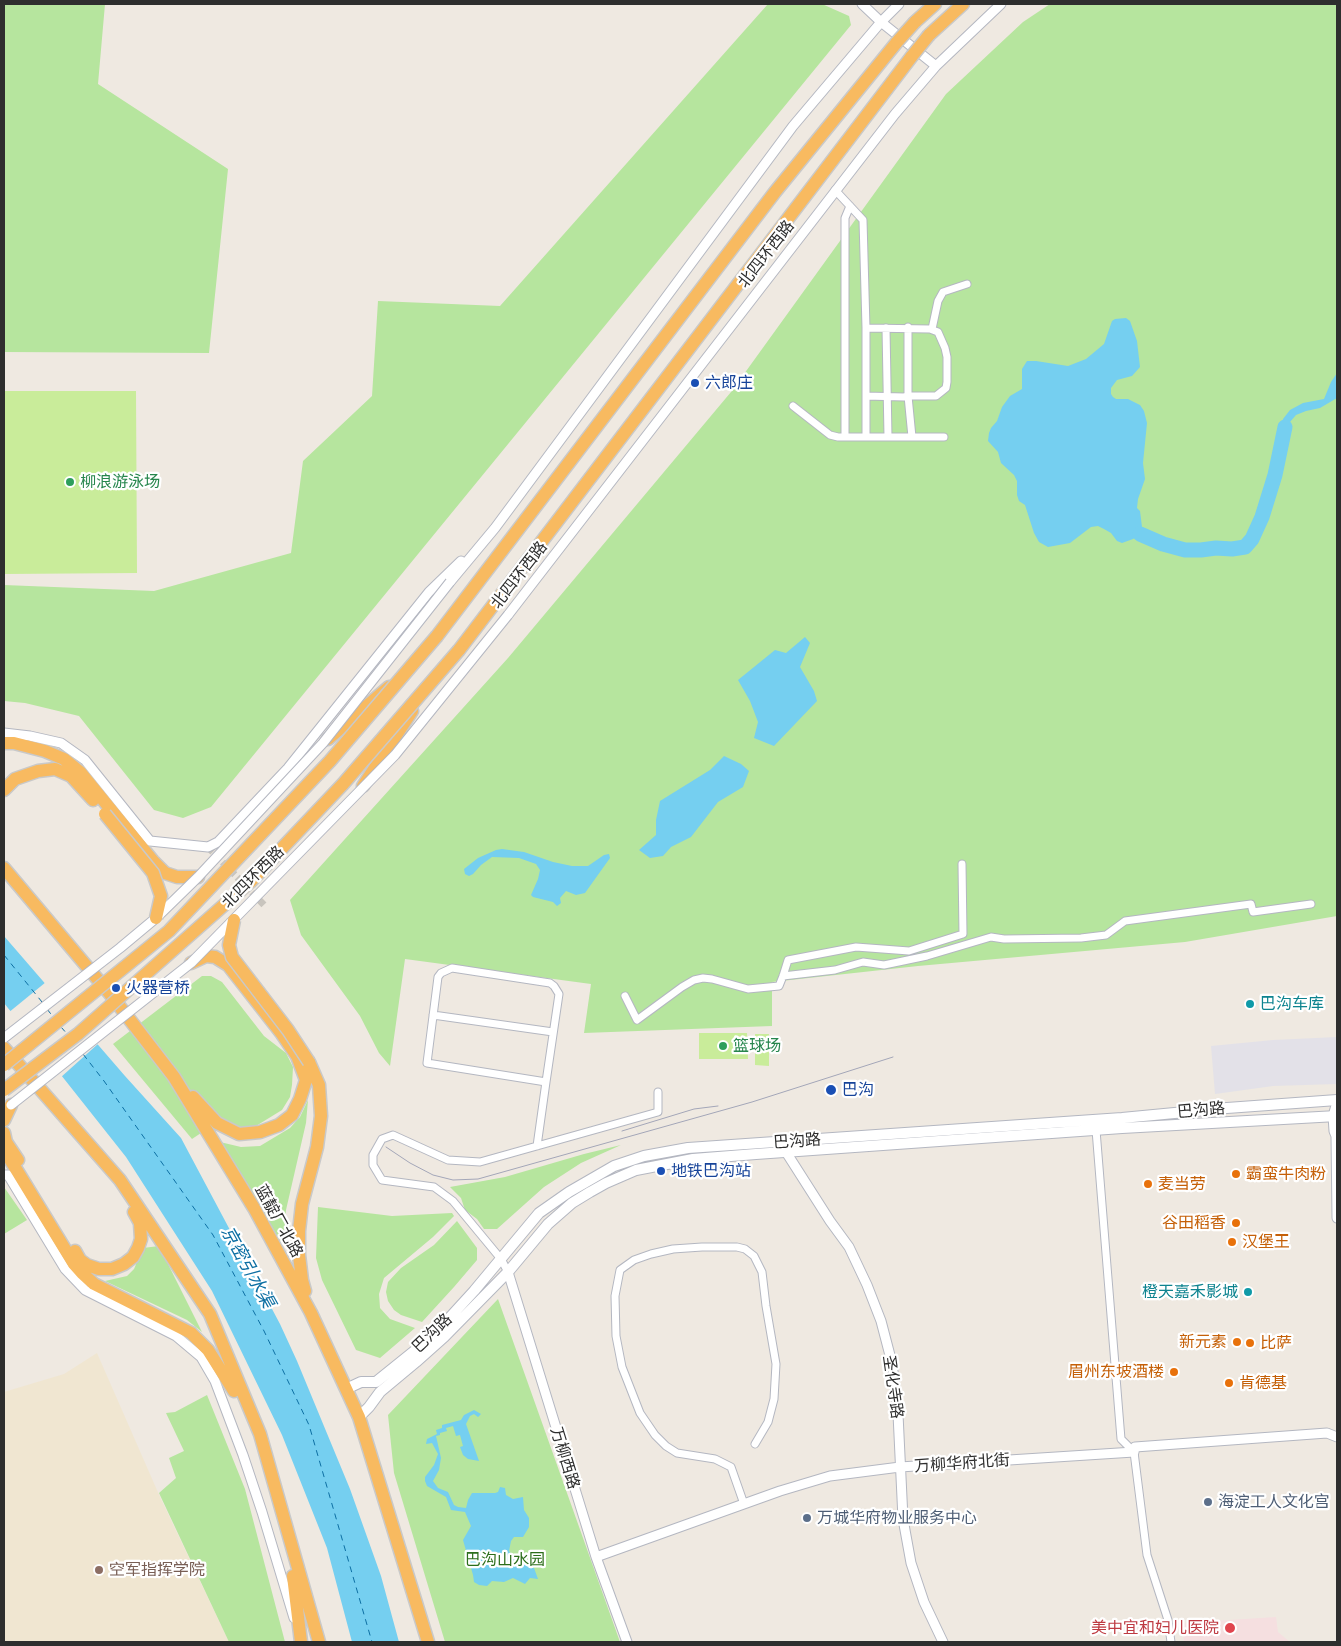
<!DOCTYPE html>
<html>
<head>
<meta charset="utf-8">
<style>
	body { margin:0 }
	#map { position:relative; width:1341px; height:1646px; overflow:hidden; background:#efe9e1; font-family:Lato,sans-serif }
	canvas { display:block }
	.frame { position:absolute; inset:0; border:5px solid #2e2e2e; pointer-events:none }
</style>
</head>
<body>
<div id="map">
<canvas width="1341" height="1646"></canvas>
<div class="frame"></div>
</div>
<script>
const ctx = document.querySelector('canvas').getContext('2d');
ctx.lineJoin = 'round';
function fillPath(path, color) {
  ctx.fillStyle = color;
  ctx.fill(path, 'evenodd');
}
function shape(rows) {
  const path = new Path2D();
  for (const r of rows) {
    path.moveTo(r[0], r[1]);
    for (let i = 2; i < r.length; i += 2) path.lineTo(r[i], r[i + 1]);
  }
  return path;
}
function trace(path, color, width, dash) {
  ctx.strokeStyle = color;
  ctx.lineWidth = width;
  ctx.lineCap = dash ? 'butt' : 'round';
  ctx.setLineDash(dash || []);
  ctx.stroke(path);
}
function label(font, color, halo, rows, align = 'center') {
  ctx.font = font + ' Lato,"Noto Sans SC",sans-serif';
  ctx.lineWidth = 4.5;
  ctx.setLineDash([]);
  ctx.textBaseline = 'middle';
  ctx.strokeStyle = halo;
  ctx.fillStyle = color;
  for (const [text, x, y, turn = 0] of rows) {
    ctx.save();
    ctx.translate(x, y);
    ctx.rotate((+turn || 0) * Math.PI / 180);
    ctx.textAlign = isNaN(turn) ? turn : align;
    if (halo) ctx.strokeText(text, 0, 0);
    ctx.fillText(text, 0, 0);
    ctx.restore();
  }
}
fillPath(shape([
	[1337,1037,1337,1084,1273,1086,1215,1094,1211,1046,1273,1040]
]), '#e3e1e8');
fillPath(shape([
	[97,1353,160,1497,229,1642,4,1642,4,1392,64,1374]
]), '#f0e6d1');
fillPath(shape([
	[1276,1617,1278,1632,1290,1642,1184,1642,1182,1623]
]), '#f5dfe0');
fillPath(shape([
	[4,4,105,4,98,84,228,169,209,353,4,352],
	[768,4,822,4,849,16,851,25,211,807,183,818,154,810,79,716,25,703,4,701,4,585,154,591,291,553,303,461,372,396,378,301,500,306],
	[1050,4,1337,4,1337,916,1185,942,918,966,772,982,772,1026,584,1033,591,984,405,959,390,1066,379,1053,360,1016,301,935,290,900,508,658,731,392,946,94,1023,22],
	[202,976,211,976,222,982,264,1036,286,1053,293,1067,292,1085,290,1097,282,1110,256,1126,245,1128,235,1128,222,1119,192,1139,113,1044],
	[308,1100,306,1123,286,1210,283,1245,220,1142,241,1147,260,1146,290,1128,300,1117],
	[621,1145,581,1163,544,1187,497,1229,484,1229,477,1219,465,1210,461,1198,450,1187,505,1177,584,1154],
	[4,1187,27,1220,4,1234],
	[318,1207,392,1216,452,1213,454,1216,433,1237,384,1278,379,1294,380,1308,390,1319,415,1328,380,1358,356,1350,322,1280,316,1258],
	[457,1221,477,1248,477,1260,454,1287,422,1322,401,1315,394,1310,388,1301,386,1292,388,1282,401,1268,434,1245],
	[159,1246,202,1332,187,1320,105,1281,127,1276,134,1269,143,1248],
	[498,1299,620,1642,445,1642,394,1473,388,1415],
	[207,1395,245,1489,285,1642,229,1642,159,1493,176,1478,169,1458,184,1451,166,1413,175,1412]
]), '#b6e59e');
fillPath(shape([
	[4,391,136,391,137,573,4,574],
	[699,1033,747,1033,748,1059,699,1059],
	[755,1034,769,1034,769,1066,755,1065]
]), '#c9ec9a');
fillPath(shape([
	[1126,318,1130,321,1137,341,1140,367,1132,376,1117,380,1111,388,1111,394,1113,397,1116,399,1128,399,1140,405,1144,411,1147,423,1143,463,1145,479,1138,499,1137,508,1140,511,1142,527,1140,534,1133,539,1122,543,1117,541,1111,533,1104,529,1098,526,1091,527,1070,543,1048,547,1039,542,1034,533,1025,505,1019,501,1017,495,1017,481,1014,475,1001,463,998,452,988,441,989,433,991,428,997,421,1002,407,1010,396,1022,389,1022,369,1027,361,1036,361,1068,366,1086,359,1104,344,1112,321,1115,319],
	[1337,373,1337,398,1320,408,1306,411,1296,415,1290,422,1290,426,1287,430,1283,424,1283,419,1290,410,1303,403,1324,399,1331,382],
	[805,637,810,643,800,667,814,691,817,701,774,746,754,738,758,722,750,701,738,680,775,650,786,653],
	[724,756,741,764,749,771,743,787,718,802,691,837,671,847,663,856,650,858,639,850,656,835,656,820,660,801,710,770],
	[502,849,524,852,553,862,572,866,588,866,604,855,609,854,610,858,585,893,576,895,566,891,560,898,561,903,557,906,553,902,533,897,531,895,538,879,540,870,536,864,519,858,492,857,481,865,473,874,469,876,465,874,464,869,478,858,496,850],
	[4,936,125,1076,181,1138,280,1324,297,1361,350,1489,381,1576,399,1642,352,1642,327,1548,282,1435,212,1291,126,1157,4,1003],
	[474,1410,481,1414,478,1417,474,1414,470,1416,466,1424,479,1461,468,1459,463,1455,460,1447,463,1446,460,1435,456,1436,453,1426,446,1428,447,1431,440,1433,440,1435,436,1436,441,1458,439,1470,433,1481,438,1488,448,1492,454,1505,458,1507,466,1508,468,1500,472,1493,495,1493,498,1492,500,1487,505,1488,506,1495,513,1499,523,1497,524,1510,529,1518,529,1527,523,1537,514,1537,511,1541,509,1551,515,1560,534,1568,538,1579,530,1578,525,1584,513,1578,504,1582,492,1581,487,1586,479,1585,474,1582,473,1575,463,1540,471,1526,465,1512,451,1510,446,1497,427,1486,425,1481,425,1477,434,1465,438,1454,432,1443,426,1444,427,1439,437,1434,436,1430,442,1428,442,1425,461,1420,464,1415]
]), '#75cff0');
fillPath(shape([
	[46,982,99,1043,60,1078,8,1013]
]), '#efe9e1');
trace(shape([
	[1140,534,1163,544,1185,550,1201,550,1216,548,1232,549,1245,547,1252,539,1262,517,1275,475,1285,427]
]), '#75cff0', 15);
trace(shape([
	[4,955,42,1002],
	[47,1009,54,1018],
	[61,1027,68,1035],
	[83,1054,104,1081,213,1235,264,1331,309,1425,372,1642]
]), '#0d6fa3', 1, [6, 5]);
trace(shape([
	[208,847,264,905]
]), '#c8c4bd', 7, [7, 3.5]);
const minor = shape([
	[835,190,863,220,866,328,866,437],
	[866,328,930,329,938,332,945,348,947,357,947,382,946,388,936,396,908,396,912,437],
	[886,328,888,437],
	[932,329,938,301,943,292,967,284],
	[866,396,904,397,908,396,908,327],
	[793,406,830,435,838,437,944,437],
	[845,437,845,218,850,206],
	[783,976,835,970,863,962,884,965,927,956,991,937,1004,939,1081,938,1106,935,1125,921,1251,904,1253,912,1311,904],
	[625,996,637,1020,682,987,694,980,703,978,712,979,748,989,779,986,783,976,788,960,856,947,909,951,963,934,962,864],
	[433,1015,553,1032],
	[1096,1130,1121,1439,1134,1452,1147,1555,1168,1620,1171,1642],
	[537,1146,546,1082,559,994,554,986,550,983,452,968,441,973,438,977,427,1063,546,1082],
	[508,1272,501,1259,453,1201,434,1187,382,1180,373,1165,373,1155,382,1139,393,1135,448,1160,480,1162,658,1112,658,1092],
	[744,1504,731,1467,715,1459,677,1453,666,1446,655,1435,640,1413,622,1367,616,1336,615,1296,620,1270,634,1260,651,1254,673,1249,702,1247,737,1247,745,1249,754,1256,762,1272,766,1306,776,1364,774,1399,768,1422,755,1444]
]);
const tertiary = shape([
	[862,4,881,22,936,66],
	[450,582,495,528,793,126,881,22,899,4],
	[508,615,895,114,936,66,1001,4],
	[4,733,30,736,61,743,85,760,150,841,208,847,218,842,288,768,429,592,461,561],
	[1337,1102,1333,1116,1334,1131,1336,1136,1337,1218],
	[786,1152,830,1221,849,1247,867,1285,881,1321,892,1363,898,1414,903,1519,911,1563,924,1602,943,1642],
	[4,1175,8,1175,65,1269,85,1290,176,1336,201,1357,215,1381,243,1455,262,1512,294,1618],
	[508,1272,596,1557,627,1642],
	[596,1557,780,1491,830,1476,900,1467,1134,1452,1135,1447,1327,1433,1337,1437]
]);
const secondary = shape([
	[346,1389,361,1382,376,1382,417,1349,442,1326,474,1291,539,1213,569,1192,614,1166,644,1156,688,1148,1122,1118,1227,1108,1337,1100],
	[359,1417,369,1407,380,1392,416,1362,444,1337,508,1272,548,1224,572,1203,590,1192,606,1183,636,1170,693,1159,756,1154,1122,1128,1337,1116]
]);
const trunk = shape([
	[915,22,935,4],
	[929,35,963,4],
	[437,636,775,192,897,42],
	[459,650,912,56],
	[328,739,389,687],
	[4,743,14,743,45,751,64,759,81,773,153,861,165,873,177,877,198,877],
	[363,786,412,711],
	[4,790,15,779,38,771,55,769,71,776,93,800],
	[4,868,110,994,174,1077,254,1208,311,1313,359,1417,428,1642],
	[191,963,206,956,215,957,228,965,282,1034,297,1056,306,1080,300,1099,292,1115,279,1125,260,1132,239,1134,217,1123,193,1097],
	[4,1048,120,1180,210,1314,260,1434,319,1642],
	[4,1120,11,1105],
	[4,1133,6,1142,18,1160],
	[4,1154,8,1156,74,1264,82,1273,94,1284,191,1333,208,1350,234,1391],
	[75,1251,80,1260,87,1265,99,1269,112,1269,124,1264,133,1257,138,1248,141,1239,140,1223,134,1212],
	[305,1291,302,1280,299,1255,299,1231,302,1204,317,1147,321,1116,319,1085,309,1062],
	[293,1576,301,1642]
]);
trace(minor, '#b4b7c1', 9);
trace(tertiary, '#b4b7c1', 11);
trace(secondary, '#b4b7c1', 12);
trace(trunk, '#c9c9c9', 15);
trace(minor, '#fff', 7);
trace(tertiary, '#fff', 9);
trace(secondary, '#fff', 10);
trace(trunk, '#f8ba60', 12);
trace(shape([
	[622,1131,694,1109,718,1106],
	[386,1147,410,1163,433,1175,453,1180,478,1179,752,1102,893,1057]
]), '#a3a6b8', 1);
const tertiaryBridge = shape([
	[4,1038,120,948,156,918,198,877,323,743,450,582],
	[11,1105,191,963,395,755,508,615]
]);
const trunkBridge = shape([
	[897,42,915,22],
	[912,56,929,35],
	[105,814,153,873,161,896,156,918],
	[234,920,229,945,232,957,288,1030,309,1062],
	[4,1065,169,931,330,761,437,636],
	[4,1090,78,1034,250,882,343,784,459,650]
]);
trace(tertiaryBridge, '#b4b7c1', 11, []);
trace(trunkBridge, '#c9c9c9', 15, []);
trace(tertiaryBridge, '#fff', 9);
trace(trunkBridge, '#f8ba60', 12);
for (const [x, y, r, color] of [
	[695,383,5,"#1a4fb4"],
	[70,482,5,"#2e9e5b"],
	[116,988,5,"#1a4fb4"],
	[1250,1004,5,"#0f9aa8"],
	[723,1046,5,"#2e9e5b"],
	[831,1090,6,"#1a4fb4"],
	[661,1171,5,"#1a4fb4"],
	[1236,1174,5,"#e8710a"],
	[1148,1184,5,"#e8710a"],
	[1236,1223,5,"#e8710a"],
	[1232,1242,5,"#e8710a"],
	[1248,1292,5,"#0f9aa8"],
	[1237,1342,5,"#e8710a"],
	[1250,1343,5,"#e8710a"],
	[1174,1372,5,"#e8710a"],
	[1229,1383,5,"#e8710a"],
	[1208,1502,5,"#5c6f8a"],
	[807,1518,5,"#5c6f8a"],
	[99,1570,5,"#8d6e63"],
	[1230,1628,6,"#e0444e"]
]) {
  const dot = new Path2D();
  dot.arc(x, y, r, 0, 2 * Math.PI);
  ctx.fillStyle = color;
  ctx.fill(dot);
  trace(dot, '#fff', 2);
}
label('16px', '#2e2e2e', '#fff', [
	["北四环西路",766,254,-52],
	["北四环西路",519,575,-52],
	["北四环西路",253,877,-45],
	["巴沟路",1201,1110,-5],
	["巴沟路",797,1141,-4],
	["蓝靛厂北路",279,1221,61],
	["巴沟路",432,1333,-44],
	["圣化寺路",893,1387,82],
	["万柳西路",565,1458,73],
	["万柳华府北街",962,1463,-4]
]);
label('16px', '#164399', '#fff', [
	["六郎庄",705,383],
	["火器营桥",126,988],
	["巴沟",842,1090],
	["地铁巴沟站",671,1171]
], 'left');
label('16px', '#27864d', '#fff', [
	["柳浪游泳场",80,482],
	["篮球场",733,1046]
], 'left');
label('16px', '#0d838f', '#fff', [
	["巴沟车库",1260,1004],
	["橙天嘉禾影城",1238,1292,"right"]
], 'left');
label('16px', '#c56008', '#fff', [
	["霸蛮牛肉粉",1246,1174],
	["麦当劳",1158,1184],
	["谷田稻香",1226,1223,"right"],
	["汉堡王",1242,1242],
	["新元素",1227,1342,"right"],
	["比萨",1260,1343],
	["眉州东坡酒楼",1164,1372,"right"],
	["肯德基",1239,1383]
], 'left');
label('16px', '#4e5e75', '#fff', [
	["海淀工人文化宫",1218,1502],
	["万城华府物业服务中心",817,1518]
], 'left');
label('16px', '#2c6e1b', '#fff', [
	["巴沟山水园",505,1560]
]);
label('16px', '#785e54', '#fff', [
	["空军指挥学院",109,1570]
], 'left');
label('16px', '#be3a42', '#fff', [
	["美中宜和妇儿医院",1219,1628]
], 'right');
label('italic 18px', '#0d6fa3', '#fff', [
	["京密引水渠",248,1267,61]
]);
</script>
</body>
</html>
